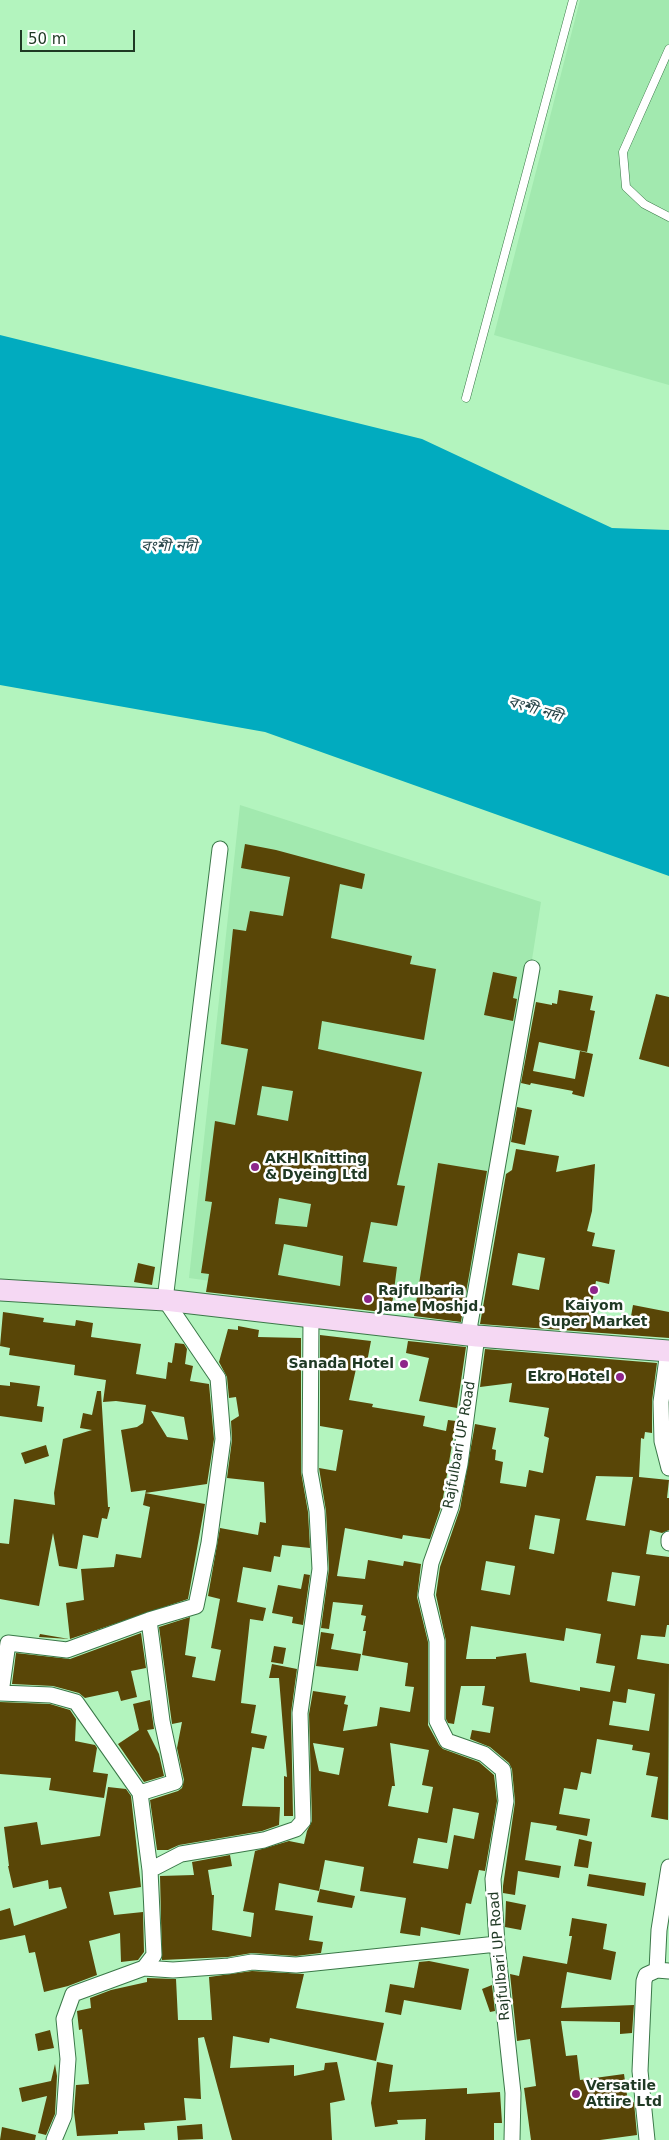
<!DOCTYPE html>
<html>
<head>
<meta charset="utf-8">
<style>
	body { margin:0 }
	#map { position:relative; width:669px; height:2140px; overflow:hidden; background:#b3f4be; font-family:"DejaVu Sans",sans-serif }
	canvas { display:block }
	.scale { position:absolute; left:20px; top:30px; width:115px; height:22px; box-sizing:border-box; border:2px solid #1f3924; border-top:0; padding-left:6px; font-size:15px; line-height:18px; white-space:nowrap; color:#1f3924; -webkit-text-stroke:4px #fff; paint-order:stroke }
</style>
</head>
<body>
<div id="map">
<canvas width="669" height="2140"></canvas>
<div class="scale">50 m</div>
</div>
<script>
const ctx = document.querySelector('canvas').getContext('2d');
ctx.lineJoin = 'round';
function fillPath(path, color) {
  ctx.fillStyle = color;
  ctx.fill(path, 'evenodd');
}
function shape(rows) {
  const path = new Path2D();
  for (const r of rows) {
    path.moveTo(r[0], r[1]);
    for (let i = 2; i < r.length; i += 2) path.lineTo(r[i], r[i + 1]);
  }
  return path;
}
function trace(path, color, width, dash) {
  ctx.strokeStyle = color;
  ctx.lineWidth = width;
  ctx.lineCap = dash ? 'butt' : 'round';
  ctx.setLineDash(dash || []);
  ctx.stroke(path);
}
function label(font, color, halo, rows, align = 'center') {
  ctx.font = font + ' "DejaVu Sans","Noto Sans Bengali",sans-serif';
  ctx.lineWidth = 5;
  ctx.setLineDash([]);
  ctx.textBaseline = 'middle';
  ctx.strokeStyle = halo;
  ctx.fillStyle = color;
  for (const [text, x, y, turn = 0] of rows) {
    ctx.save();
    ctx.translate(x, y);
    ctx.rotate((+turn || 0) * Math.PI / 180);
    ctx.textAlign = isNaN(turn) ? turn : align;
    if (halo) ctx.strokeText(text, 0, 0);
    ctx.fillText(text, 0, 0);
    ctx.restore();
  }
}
fillPath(shape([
	[580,0,669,0,669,385,494,335],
	[240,805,541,902,476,1317,267,1302,268,1289,189,1278]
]), '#a2e9af');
fillPath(shape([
	[0,335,422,439,612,528,669,530,669,876,265,732,0,685]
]), '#01abbf');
fillPath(shape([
	[245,844,276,850,365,874,362,889,340,884,331,938,412,956,410,964,436,969,424,1040,322,1021,318,1049,422,1072,397,1185,405,1186,397,1226,371,1222,363,1262,397,1267,391,1313,206,1292,209,1274,201,1273,212,1202,205,1201,215,1121,235,1125,248,1049,221,1044,233,929,246,931,250,911,283,916,290,877,241,868],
	[262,1086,293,1091,288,1121,257,1115],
	[279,1198,311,1204,307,1227,275,1224],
	[284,1244,343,1256,340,1286,278,1275],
	[493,972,517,977,513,998,517,999,513,1021,484,1015],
	[559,990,593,996,590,1010,595,1011,587,1052,539,1042,533,1071,575,1079,580,1051,593,1054,584,1097,572,1094,573,1091,531,1083,530,1085,521,1083,536,1002,552,1005,552,1003,557,1004],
	[656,994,669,997,669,1067,639,1059],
	[517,1107,532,1110,525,1145,511,1142],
	[516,1149,559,1156,556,1172,595,1164,592,1211,587,1231,595,1233,592,1246,615,1250,609,1284,596,1281,590,1315,630,1322,633,1305,669,1312,669,1338,480,1324,506,1174,512,1170],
	[518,1253,545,1258,539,1290,512,1285],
	[438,1163,487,1171,461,1322,414,1316],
	[138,1263,155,1267,152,1285,134,1282],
	[3,1312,44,1318,43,1322,75,1326,76,1320,93,1323,91,1337,141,1344,136,1374,166,1379,168,1362,172,1363,175,1343,184,1344,187,1349,185,1364,193,1366,190,1381,209,1384,214,1439,207,1484,145,1493,205,1504,188,1599,70,1639,66,1603,84,1600,81,1569,114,1567,116,1554,141,1558,150,1507,143,1505,146,1490,131,1492,121,1430,137,1427,143,1423,146,1405,116,1401,103,1402,106,1380,74,1375,75,1365,9,1355,10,1348,0,1346],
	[151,1411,184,1417,188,1440,167,1437],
	[238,1326,259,1330,258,1337,301,1338,301,1472,308,1512,310,1548,282,1545,280,1557,274,1556,271,1572,243,1567,237,1602,266,1608,263,1621,250,1619,241,1703,256,1705,251,1733,267,1736,264,1749,252,1747,242,1806,280,1807,279,1825,262,1831,179,1845,168,1850,157,1850,150,1800,178,1791,182,1788,184,1780,177,1748,182,1722,172,1724,159,1627,190,1617,185,1655,196,1657,192,1677,215,1681,221,1650,211,1648,220,1599,208,1596,220,1528,258,1535,260,1522,266,1523,264,1482,227,1478,232,1440,231,1421,239,1416,236,1397,229,1398,227,1377,219,1362,228,1329,238,1330],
	[320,1335,371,1341,367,1362,358,1360,349,1400,373,1404,372,1407,425,1416,423,1426,446,1431,448,1420,456,1421,442,1504,430,1539,403,1535,402,1539,345,1528,337,1576,365,1579,368,1560,403,1566,404,1561,421,1564,417,1597,428,1642,428,1725,439,1745,443,1749,479,1762,494,1775,497,1801,485,1871,479,1870,471,1904,466,1903,460,1935,421,1927,420,1936,400,1933,406,1898,360,1891,364,1867,325,1860,319,1891,279,1883,275,1910,313,1916,309,1940,323,1942,321,1953,296,1956,252,1953,228,1957,162,1960,160,1876,194,1875,192,1862,230,1855,232,1866,208,1870,212,1895,214,1895,212,1930,251,1937,254,1913,243,1911,255,1851,289,1841,304,1844,307,1831,312,1821,309,1714,313,1691,346,1696,344,1704,348,1705,343,1731,377,1726,380,1707,410,1712,414,1687,405,1686,408,1663,362,1655,366,1631,363,1631,366,1616,361,1615,363,1605,333,1602,329,1629,321,1628,329,1569,326,1511,319,1468,336,1471,343,1430,320,1426],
	[313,1743,344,1748,339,1775,319,1771],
	[390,1743,429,1750,422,1785,433,1787,428,1813,388,1806,392,1786,395,1786],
	[453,1808,479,1813,474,1839,454,1835,448,1869,413,1863,418,1838,447,1843],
	[408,1341,466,1347,457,1408,419,1401,429,1358,406,1353],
	[485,1349,657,1363,652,1401,652,1433,645,1432,644,1439,641,1438,639,1477,669,1480,667,1498,669,1498,669,1530,662,1533,650,1530,646,1554,669,1557,669,1625,667,1625,665,1637,641,1635,637,1659,669,1664,668,1820,651,1817,658,1777,646,1775,650,1753,632,1750,633,1745,597,1739,591,1774,581,1772,577,1790,564,1788,559,1814,590,1819,587,1836,556,1830,557,1826,531,1822,525,1860,561,1866,559,1878,518,1871,515,1895,503,1893,503,1886,515,1802,512,1769,509,1763,490,1747,470,1739,472,1730,490,1733,494,1707,482,1705,485,1686,461,1686,454,1724,448,1723,446,1719,446,1641,436,1595,440,1567,460,1509,475,1424,496,1428,492,1449,496,1450,495,1460,503,1462,500,1483,526,1487,529,1470,543,1473,549,1438,544,1436,549,1408,509,1402,512,1383,480,1387],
	[596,1476,633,1477,625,1526,586,1520],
	[535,1515,560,1519,554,1554,529,1549],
	[486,1561,515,1566,510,1595,481,1590],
	[612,1572,640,1576,635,1606,607,1601],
	[471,1626,564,1641,566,1628,601,1634,596,1663,615,1666,610,1692,580,1687,580,1691,530,1682,526,1653,496,1657,496,1659,466,1659],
	[628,1689,655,1694,649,1731,609,1725,613,1701,626,1703],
	[10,1382,40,1386,37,1406,44,1407,42,1422,0,1416,0,1385,10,1386],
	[97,1391,101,1391,108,1507,110,1507,107,1519,102,1518,98,1538,83,1535,77,1569,59,1566,53,1533,39,1606,0,1599,0,1543,9,1544,14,1499,55,1505,54,1493,63,1439,92,1430,80,1428,83,1413,92,1415],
	[46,1445,49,1456,25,1464,21,1453],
	[304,1574,310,1575,303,1625,292,1623,293,1617,272,1613,278,1585,301,1589],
	[321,1632,334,1634,331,1649,361,1654,358,1671,316,1666],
	[141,1633,146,1668,131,1671,137,1697,121,1701,118,1691,85,1698,79,1693,53,1686,12,1684,16,1653,70,1659],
	[40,1634,69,1639,39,1637],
	[274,1646,286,1648,283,1664,271,1662],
	[272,1664,297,1669,291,1713,293,1816,284,1816,284,1776,287,1777,279,1678,269,1678],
	[150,1700,154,1729,147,1730,159,1754,164,1776,144,1782,118,1744,139,1730,133,1704],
	[0,1702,50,1704,70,1710,76,1719,75,1741,95,1745,97,1748,93,1772,108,1774,104,1798,49,1790,51,1778,0,1774],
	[108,1787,126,1789,131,1796,141,1887,109,1892,114,1915,143,1912,144,1952,138,1960,121,1962,120,1933,89,1941,97,1975,68,1986,44,1992,35,1952,29,1953,25,1935,0,1940,0,1911,10,1908,14,1926,67,1908,61,1887,49,1889,48,1880,13,1888,8,1866,9,1866,4,1827,37,1822,41,1845,100,1836],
	[579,1839,592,1842,588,1868,574,1866],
	[589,1874,646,1883,644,1896,587,1886],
	[320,1889,355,1896,352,1908,317,1902],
	[506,1901,526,1905,521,1930,505,1927],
	[572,1918,607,1924,603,1949,616,1952,611,1980,567,1972,561,2008,634,2005,632,2033,620,2034,620,2022,561,2021,566,2056,577,2055,580,2080,624,2074,628,2102,634,2102,637,2135,600,2140,531,2140,524,2088,536,2086,530,2039,517,2041,510,1974,519,1976,523,1956,567,1964,572,1936,569,1936],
	[429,1961,469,1969,461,2010,404,2000,401,2015,385,2012,390,1984,414,1988,419,1962],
	[252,1971,304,1974,296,2008,384,2023,376,2061,270,2038,269,2043,233,2036,230,2068,294,2065,294,2076,324,2070,325,2063,337,2062,345,2100,330,2103,332,2140,232,2140,204,2037,198,2038,201,2099,184,2098,186,2120,144,2123,145,2130,118,2131,118,2134,77,2136,74,2112,76,2085,89,2084,82,2029,79,2030,77,2011,91,2008,90,1998,111,1990,147,1982,147,1978,176,1979,178,2020,212,2020,209,1977],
	[492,1985,495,2011,490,2012,482,1989],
	[50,2030,54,2048,38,2051,35,2034],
	[377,2062,393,2065,389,2092,467,2088,467,2094,500,2092,502,2123,494,2123,494,2140,425,2140,426,2119,397,2120,398,2124,375,2127,371,2103],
	[55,2064,57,2076,55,2114,46,2135,38,2133,47,2096,22,2102,19,2088,51,2081],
	[202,2124,203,2139,178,2140,177,2126],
	[2,2127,36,2135,35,2140,0,2140]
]), '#594607');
const lane = shape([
	[669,49,623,152,626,187,644,204,669,217],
	[466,398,573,0]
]);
const street = shape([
	[468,1335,532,968],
	[477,1336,460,1464,451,1507,431,1563,426,1595,437,1641,437,1721,447,1741,484,1754,503,1770,506,1801,493,1879,497,1944,513,2093,512,2140],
	[668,1351,661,1402,662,1441,669,1468],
	[669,1539,669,1543],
	[149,1620,196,1606,209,1543,223,1439,218,1378,165,1300,220,849],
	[0,1693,51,1695,76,1702,140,1793,150,1870,154,1955,144,1968,73,1994,64,2019,68,2059,64,2116,54,2140],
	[1,1693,8,1643,67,1650,149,1620,162,1721,175,1782,140,1793],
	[150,1870,181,1854,264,1840,296,1829,303,1821,300,1713,320,1569,317,1511,310,1472,311,1317],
	[144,1968,173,1970,229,1966,252,1962,296,1965,497,1944],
	[657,1970,659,1930,669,1867],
	[647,2140,640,2071,644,1981,646,1975,657,1970,669,1971]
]);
const secondary = shape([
	[0,1290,165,1300,477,1336,669,1351]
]);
trace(lane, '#3a7848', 9);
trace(street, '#3a7848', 17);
trace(secondary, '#3a7848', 23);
trace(lane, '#fff', 8);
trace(street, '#fff', 15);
trace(secondary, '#f5d8f3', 21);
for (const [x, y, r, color] of [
	[255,1167,5,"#8e258a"],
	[594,1290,5,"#8e258a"],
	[368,1299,5,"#8e258a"],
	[404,1364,5,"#8e258a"],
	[620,1377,5,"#8e258a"],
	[576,2094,5,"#8e258a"]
]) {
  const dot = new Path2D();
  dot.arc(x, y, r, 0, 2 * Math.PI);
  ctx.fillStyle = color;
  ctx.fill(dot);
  trace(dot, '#fff', 2);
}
label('bold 14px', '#1f3924', '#fff', [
	["AKH Knitting",265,1159],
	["& Dyeing Ltd",265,1175],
	["Rajfulbaria",378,1291],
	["Jame Moshjd.",378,1307],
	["Kaiyom",594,1306,"center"],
	["Super Market",594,1322,"center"],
	["Sanada Hotel",394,1364,"right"],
	["Ekro Hotel",610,1377,"right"],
	["Versatile",586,2086],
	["Attire Ltd",586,2102]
], 'left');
label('14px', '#1f3924', '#fff', [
	["Rajfulbari UP Road",460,1445,-80],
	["Rajfulbari UP Road",500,1956,-95]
]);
label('italic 15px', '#284549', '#fff', [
	["বংশী নদী",169,547],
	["বংশী নদী",535,710,17]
]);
</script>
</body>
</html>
